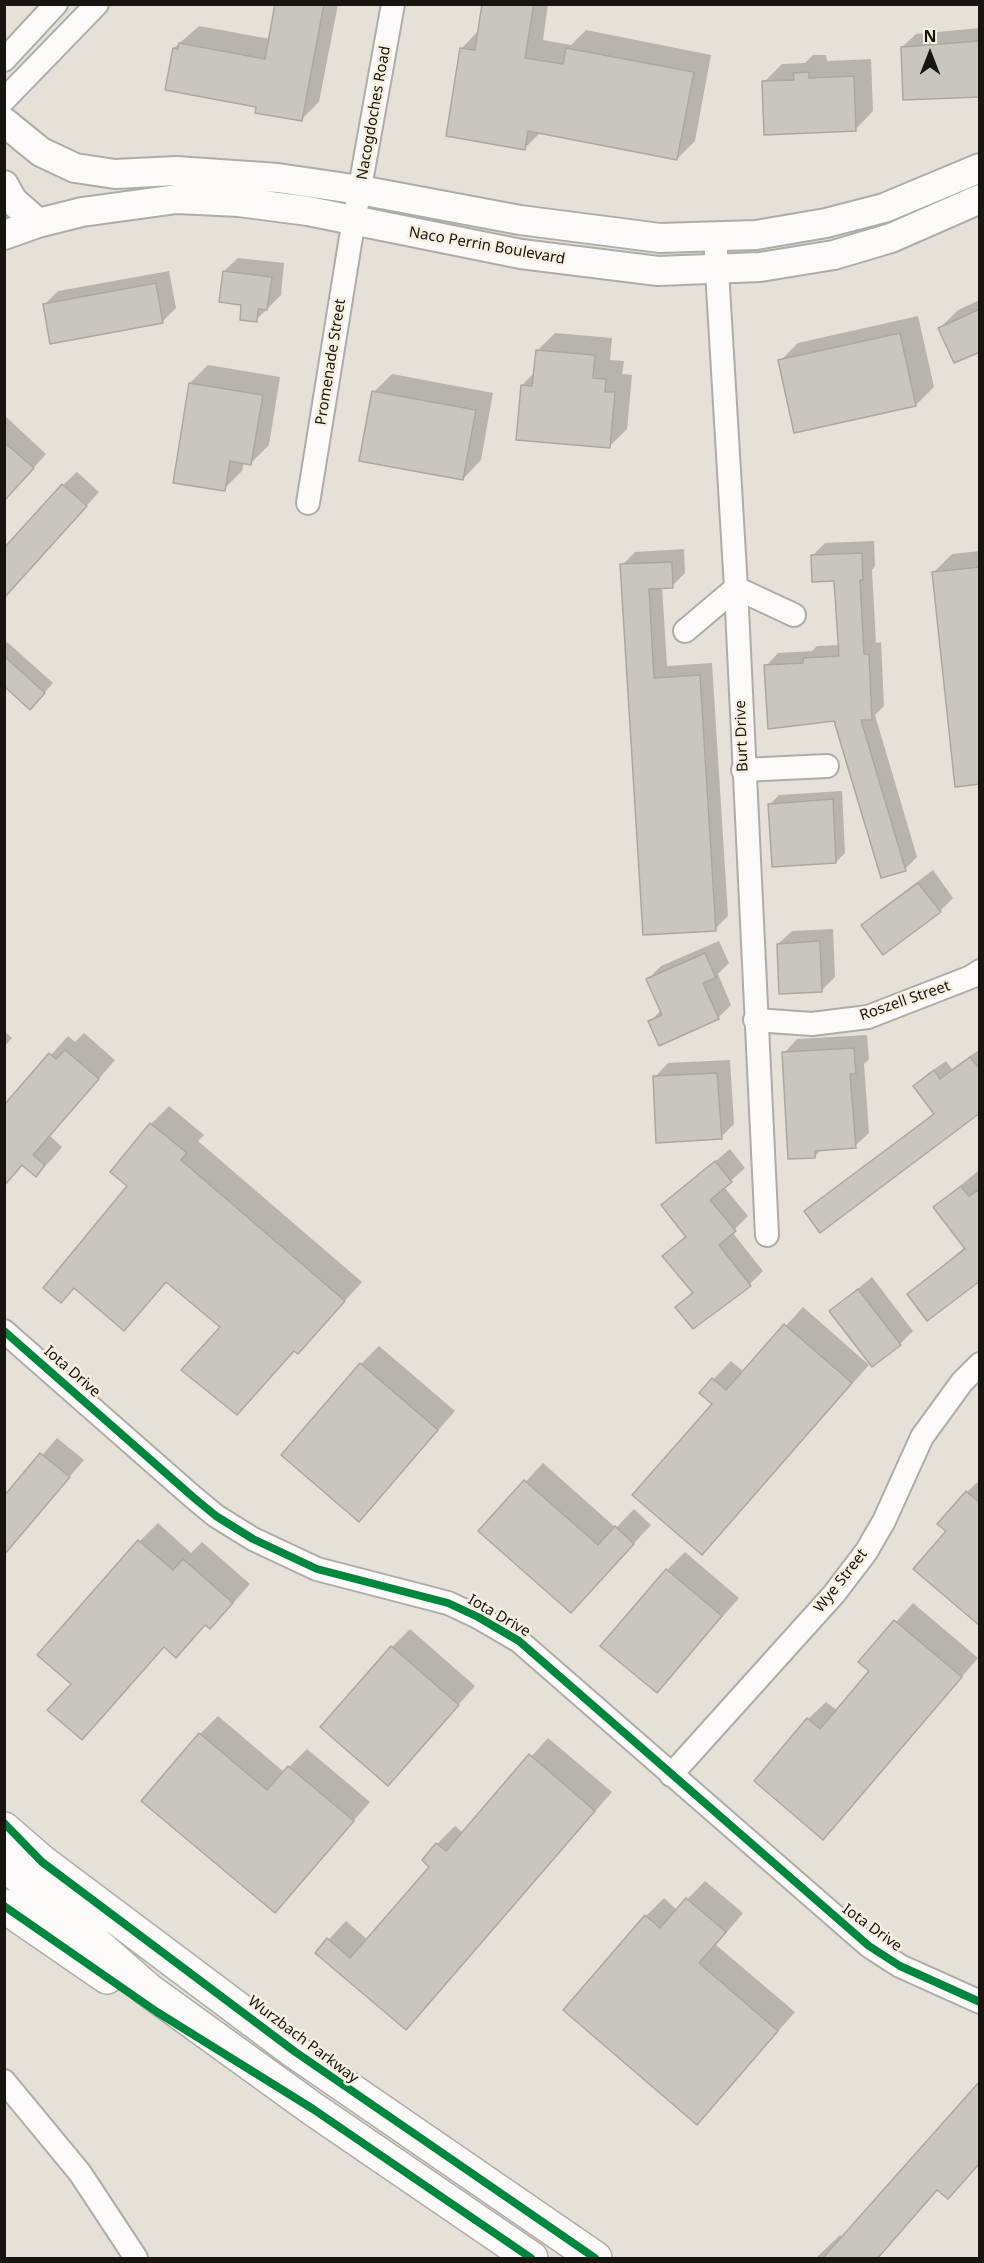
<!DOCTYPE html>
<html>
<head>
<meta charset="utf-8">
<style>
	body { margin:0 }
	#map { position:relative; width:984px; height:2263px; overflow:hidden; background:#e5e1d9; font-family:"Noto Sans",sans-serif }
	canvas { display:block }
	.frame { position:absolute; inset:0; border:6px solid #181510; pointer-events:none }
	.north { position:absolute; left:900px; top:24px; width:60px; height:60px; -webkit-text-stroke:4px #f7f0e1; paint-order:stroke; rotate:0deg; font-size:16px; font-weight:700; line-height:24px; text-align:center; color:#181510 }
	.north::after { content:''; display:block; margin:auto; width:21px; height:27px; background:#181510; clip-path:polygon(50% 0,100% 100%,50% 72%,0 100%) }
</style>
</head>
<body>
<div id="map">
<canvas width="984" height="2263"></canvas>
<div class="frame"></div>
<div class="north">N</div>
</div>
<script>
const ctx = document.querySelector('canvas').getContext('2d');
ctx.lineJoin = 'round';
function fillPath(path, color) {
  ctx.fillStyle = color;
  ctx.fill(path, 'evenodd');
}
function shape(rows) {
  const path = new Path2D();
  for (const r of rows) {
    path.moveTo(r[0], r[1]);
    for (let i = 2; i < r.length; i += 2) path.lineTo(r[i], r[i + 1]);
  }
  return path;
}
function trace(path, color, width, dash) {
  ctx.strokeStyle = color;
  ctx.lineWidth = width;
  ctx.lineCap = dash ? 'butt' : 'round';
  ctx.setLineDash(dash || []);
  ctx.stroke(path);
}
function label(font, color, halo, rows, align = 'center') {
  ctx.font = font + ' "Noto Sans",sans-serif';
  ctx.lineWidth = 5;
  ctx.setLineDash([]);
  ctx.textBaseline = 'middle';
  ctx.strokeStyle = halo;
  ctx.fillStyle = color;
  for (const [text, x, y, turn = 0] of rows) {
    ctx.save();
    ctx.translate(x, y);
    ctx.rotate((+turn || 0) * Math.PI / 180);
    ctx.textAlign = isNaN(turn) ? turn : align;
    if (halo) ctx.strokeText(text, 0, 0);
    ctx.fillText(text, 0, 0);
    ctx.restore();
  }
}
fillPath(shape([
	[277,4,338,4,319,102,301,120,258,106,174,48,199,26,270,39],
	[483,4,548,4,543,40,571,45,586,30,711,55,695,141,677,159,541,132,525,148,461,49,479,30],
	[980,28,980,95,902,47,916,34],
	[813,55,826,55,827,61,871,59,873,111,855,130,764,82,782,64,805,63],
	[238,258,284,263,281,295,256,320,224,271],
	[169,271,176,308,162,322,45,304,58,291],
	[980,300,980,350,940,328,958,310],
	[918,316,934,387,916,405,780,361,798,343],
	[555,333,612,338,610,360,624,361,622,374,632,375,627,429,609,447,522,385,535,372,537,351],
	[208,365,280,377,269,445,251,463,244,462,242,471,224,489,190,383],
	[392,374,493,393,481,460,463,479,374,392],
	[4,415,46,454,4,501],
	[77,472,99,492,11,590,63,485],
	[874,541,875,566,872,570,876,643,881,642,884,706,875,715,917,857,905,869,835,720,798,722,794,726,770,728,766,666,778,653,812,651,817,646,840,645,835,580,812,556,825,543],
	[684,549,685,573,672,586,662,586,667,666,712,663,728,916,715,929,622,565,635,552],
	[980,551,980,783,934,572,952,554],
	[7,642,53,683,39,699,4,684,4,645],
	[842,791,845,853,836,862,770,804,779,795],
	[933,870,953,898,940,911,863,925,877,912],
	[833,929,835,977,822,990,778,944,792,931],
	[719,941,729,963,718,974,731,1005,718,1018,650,1022,661,1010,648,979,661,966],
	[4,1031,12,1038,4,1047],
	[84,1033,115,1060,50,1136,62,1147,54,1157,36,1175,24,1164,4,1186,4,1107,68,1036,75,1042],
	[867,1035,869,1059,864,1064,869,1133,855,1146,822,1149,814,1157,784,1053,797,1039],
	[980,1049,980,1112,806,1211,934,1113,915,1086,926,1075,946,1061,952,1069],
	[730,1060,734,1124,721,1137,655,1077,668,1063],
	[169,1106,204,1135,198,1141,362,1282,315,1334,295,1350,209,1393,184,1370,222,1327,168,1281,124,1329,75,1287,61,1301,129,1186,151,1124],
	[730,1149,745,1168,724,1187,748,1216,732,1232,763,1271,750,1284,677,1307,693,1291,664,1256,686,1235,663,1205],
	[978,1171,980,1272,909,1294,965,1247,935,1207],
	[872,1277,913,1331,900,1344,831,1311],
	[803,1307,869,1365,702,1553,714,1404,701,1392,731,1361,744,1372],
	[379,1346,455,1411,359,1520,361,1364],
	[57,1438,84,1460,4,1554,6,1497],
	[543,1463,616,1528,634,1509,651,1525,571,1611,480,1531],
	[980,1480,980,1624,948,1531,967,1492],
	[158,1523,191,1553,202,1542,250,1584,228,1609,206,1624,176,1656,165,1646,82,1738,73,1684,140,1541],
	[685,1552,739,1598,657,1691,667,1570],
	[913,1603,978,1658,823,1838,808,1719,826,1702,838,1711,872,1671,860,1662],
	[410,1629,475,1686,388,1784,392,1647],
	[218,1716,284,1772,307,1749,370,1802,275,1911,200,1734],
	[548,1738,612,1792,406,2028,317,1952,346,1921,368,1940,431,1866,424,1860,437,1844,455,1826,463,1833],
	[705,1881,743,1913,716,1945,795,2012,697,2123,646,1916,664,1898,677,1910],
	[938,2189,877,2258,816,2258,840,2235,843,2237]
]), '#0003');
const building = shape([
	[275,4,324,4,302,121,255,113,256,107,165,90,173,48,178,49,179,43,265,59,275,4],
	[482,4,534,4,525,58,563,64,566,48,694,72,677,160,528,131,525,150,446,136,460,48,475,50,482,4],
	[980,41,980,97,903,100,901,47,980,41],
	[809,72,809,78,854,76,856,131,764,135,762,81,794,80,793,73,809,72],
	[223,271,272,277,267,310,258,309,257,322,240,320,241,305,219,302,223,271],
	[156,283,163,323,50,344,43,304,156,283],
	[980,309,980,352,954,363,938,328,980,309],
	[900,333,916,406,794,433,778,360,900,333],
	[536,350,595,355,593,378,606,379,605,392,615,392,610,448,516,440,521,385,532,386,536,350],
	[189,383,263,395,251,465,230,461,225,491,173,483,189,383],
	[372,391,476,410,463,480,359,461,372,391],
	[4,442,34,468,4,501,4,442],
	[62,484,87,506,4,598,4,548,62,484],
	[862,553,863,580,860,580,864,654,869,654,872,720,861,720,906,871,881,878,834,721,768,729,764,665,803,663,803,658,839,656,834,581,812,582,811,555,862,553],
	[672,562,673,588,649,589,654,678,700,675,716,931,643,935,620,564,672,562],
	[980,567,980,784,955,787,932,572,980,567],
	[4,656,45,693,30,710,4,686,4,656],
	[833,799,836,863,772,867,768,804,833,799],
	[918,883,941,912,883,955,861,925,918,883],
	[820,941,822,992,779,994,777,944,820,941],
	[705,953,716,978,703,983,719,1019,659,1046,648,1021,662,1015,646,979,705,953],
	[854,1048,856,1074,850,1074,856,1148,815,1151,815,1158,788,1159,782,1052,854,1048],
	[65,1050,99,1079,33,1155,45,1165,36,1177,22,1165,4,1186,4,1105,49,1053,56,1059,65,1050],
	[970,1057,980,1069,980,1113,820,1233,804,1211,934,1114,913,1086,934,1070,940,1079,970,1057],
	[717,1073,722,1139,656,1143,653,1076,717,1073],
	[150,1123,187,1153,181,1160,345,1301,298,1354,294,1351,237,1415,181,1370,220,1327,166,1282,124,1331,74,1288,61,1303,43,1288,127,1186,110,1172,150,1123],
	[715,1161,732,1182,710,1200,736,1231,719,1245,751,1286,693,1329,675,1307,693,1293,662,1256,686,1237,661,1205,715,1161],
	[961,1186,969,1196,980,1189,980,1281,927,1321,907,1294,965,1249,933,1207,961,1186],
	[858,1289,901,1345,872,1367,829,1311,858,1289],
	[784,1324,852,1383,702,1555,632,1495,712,1404,699,1393,712,1378,726,1390,784,1324],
	[360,1363,438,1430,359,1522,281,1455,360,1363],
	[40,1453,70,1477,4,1555,4,1496,40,1453],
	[524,1480,598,1545,615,1526,634,1544,571,1613,478,1531,524,1480],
	[966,1491,980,1503,980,1626,913,1569,946,1531,937,1524,966,1491],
	[138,1540,173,1570,183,1559,233,1603,210,1629,205,1625,176,1658,164,1647,82,1740,47,1710,71,1684,37,1655,138,1540],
	[666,1569,722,1616,657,1693,600,1646,666,1569],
	[894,1620,962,1677,823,1840,754,1781,807,1718,820,1729,869,1671,858,1662,894,1620],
	[391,1646,459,1705,388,1786,320,1727,391,1646],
	[199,1733,267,1790,288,1766,354,1821,275,1913,141,1801,199,1733],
	[529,1754,595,1811,406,2030,315,1953,327,1938,350,1958,429,1867,422,1860,436,1843,446,1851,529,1754],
	[686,1898,726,1932,699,1963,778,2031,697,2125,563,2010,645,1915,660,1928,686,1898],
	[980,2081,980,2163,948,2199,937,2190,877,2259,822,2259,980,2081]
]);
fillPath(building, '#c9c6bf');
trace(building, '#aaa7a1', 1.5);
const minor = shape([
	[4,60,56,4],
	[4,100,97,4],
	[715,237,736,588,767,1235],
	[308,503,350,243,393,4],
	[685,631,736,588,794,615],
	[743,770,827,766],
	[755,1020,812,1024,868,1017,971,977,980,971],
	[4,1331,193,1497,216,1516,253,1539,317,1569,448,1603,478,1617,519,1641,869,1946,900,1966,980,2002],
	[671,1775,834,1594,866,1552,884,1521,922,1437,962,1382,980,1364],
	[4,2081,80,2173,136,2258]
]);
const major = shape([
	[4,122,41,152,75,168,115,174,176,171,278,178,360,190,520,220,660,238,756,235,826,223,884,208,980,168],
	[4,185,13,201,38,223,82,212,177,199,239,202,308,211,521,254,658,271,760,267,834,255,891,238,980,199],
	[4,235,38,223]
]);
const highway = shape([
	[4,1829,42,1862,294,2051,595,2258],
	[4,1863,147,1989,313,2109,531,2258],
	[4,1906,107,1977]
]);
trace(minor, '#afaca6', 26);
trace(major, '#afaca6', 32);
trace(highway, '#afaca6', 36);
trace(minor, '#fbfaf9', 22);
trace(major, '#fbfaf9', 28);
trace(highway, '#fbfaf9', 33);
trace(shape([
	[4,1331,193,1497,216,1516,253,1539,317,1569,448,1603,478,1617,519,1641,869,1946,900,1966,980,2002],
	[4,1823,42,1862,294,2051,595,2258],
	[4,1906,157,2012,313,2109,531,2258]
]), '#00873e', 8);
label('15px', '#181510', '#f7f0e1', [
	["Nacogdoches Road",374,113,-80],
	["Naco Perrin Boulevard",487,246,10],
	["Promenade Street",331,362,-81],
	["Burt Drive",742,736,-92],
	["Roszell Street",905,1001,-19],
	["Iota Drive",72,1372,41],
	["Wye Street",841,1581,-52],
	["Iota Drive",499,1616,30],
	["Iota Drive",872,1928,36],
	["Wurzbach Parkway",303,2040,37]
]);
</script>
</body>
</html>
